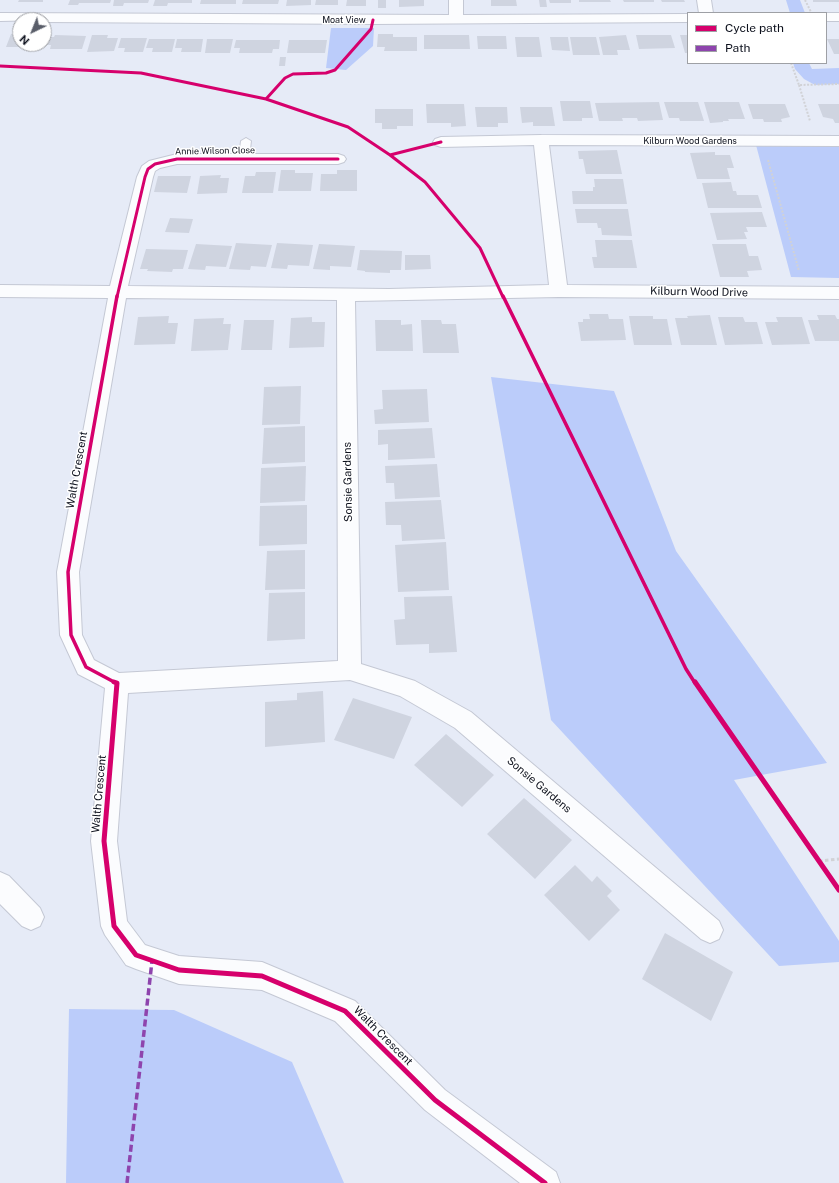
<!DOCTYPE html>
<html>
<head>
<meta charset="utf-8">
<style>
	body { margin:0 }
	#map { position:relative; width:839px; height:1183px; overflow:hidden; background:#e6ebf7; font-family:"Public Sans",sans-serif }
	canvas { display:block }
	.legend { position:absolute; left:687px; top:12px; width:140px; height:52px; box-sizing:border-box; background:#fff; border:1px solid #9ea0a5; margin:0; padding:5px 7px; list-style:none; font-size:12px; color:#0d111d }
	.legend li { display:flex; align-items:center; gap:8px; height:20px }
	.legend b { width:20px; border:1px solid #9ea0a5 }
	.north { position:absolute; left:12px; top:12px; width:40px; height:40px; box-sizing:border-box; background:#fff; border:1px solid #9ea0a5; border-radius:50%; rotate:223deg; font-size:11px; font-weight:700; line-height:16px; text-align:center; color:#0d111d }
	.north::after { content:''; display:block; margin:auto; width:14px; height:18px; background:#595d69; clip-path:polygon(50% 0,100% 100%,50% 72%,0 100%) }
</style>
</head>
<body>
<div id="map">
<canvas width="839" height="1183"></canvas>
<ul class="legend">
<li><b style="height:5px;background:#d6006c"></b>Cycle path</li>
<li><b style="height:5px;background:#8e44ad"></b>Path</li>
</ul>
<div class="north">N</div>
</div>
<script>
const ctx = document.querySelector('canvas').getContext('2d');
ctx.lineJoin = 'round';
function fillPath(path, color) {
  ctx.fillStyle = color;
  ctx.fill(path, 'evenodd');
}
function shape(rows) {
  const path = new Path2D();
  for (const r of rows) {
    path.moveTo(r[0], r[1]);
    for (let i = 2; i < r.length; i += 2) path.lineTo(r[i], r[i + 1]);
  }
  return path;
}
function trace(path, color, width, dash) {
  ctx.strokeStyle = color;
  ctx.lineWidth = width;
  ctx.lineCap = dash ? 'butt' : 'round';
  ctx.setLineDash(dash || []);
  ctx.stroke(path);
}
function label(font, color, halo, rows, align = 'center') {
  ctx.font = font + ' "Public Sans",sans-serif';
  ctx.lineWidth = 3;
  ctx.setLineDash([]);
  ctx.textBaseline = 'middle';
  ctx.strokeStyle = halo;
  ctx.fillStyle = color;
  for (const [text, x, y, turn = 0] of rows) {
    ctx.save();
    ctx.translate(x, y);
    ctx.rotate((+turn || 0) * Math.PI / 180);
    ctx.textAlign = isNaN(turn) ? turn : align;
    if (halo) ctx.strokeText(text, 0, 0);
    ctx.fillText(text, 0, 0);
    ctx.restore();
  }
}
fillPath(shape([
	[786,0,800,0,805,13,790,13],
	[331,28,374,28,373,46,346,70,326,68],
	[793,63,809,63,812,69,839,68,839,84,815,85,804,79,795,69],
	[756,145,839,146,839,278,791,277],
	[491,377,614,391,676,551,827,763,734,780,839,941,839,962,779,966,551,720],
	[69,1009,174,1010,292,1062,344,1183,66,1183]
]), '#bbccfa');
fillPath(shape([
	[19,0,43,0,43,2,18,2],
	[70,0,111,0,110,3,79,3,78,5,68,5],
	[114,0,149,0,148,3,124,3,123,6,113,6],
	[155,0,192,0,192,3,168,3,167,6,153,6],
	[201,0,236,0,236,4,200,4],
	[243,0,279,0,278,4,242,4],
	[287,0,311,0,311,5,286,6],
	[316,0,338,0,338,5,315,5],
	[347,0,366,0,366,6,346,6],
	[378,0,386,0,386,8,378,8],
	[399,0,424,0,424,6,399,7],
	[491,0,516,0,517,6,491,6],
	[539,0,546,0,547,7,540,7],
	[549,0,571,0,571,3,550,3],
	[579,0,610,0,611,2,579,2],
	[623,0,654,0,654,2,624,2],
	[661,0,684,0,685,2,662,2],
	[813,0,839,0,839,2,813,2],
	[11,34,20,34,20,44,38,44,37,47,6,47],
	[44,34,48,34,47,37,54,37,55,35,86,36,82,49,50,49,51,45,44,45],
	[378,34,393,34,393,37,417,37,417,51,384,51,385,47,377,47],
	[92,35,108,35,107,38,118,38,114,51,87,52],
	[424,35,469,35,470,49,424,49],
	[626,35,630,50,617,50,618,55,603,55,599,37],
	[636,35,671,35,675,48,639,49],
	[680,35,688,35,688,53,685,53],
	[477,36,506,36,507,49,478,49],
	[515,37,539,37,542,57,517,57],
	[550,37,568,37,570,51,552,50],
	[570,37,596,37,600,55,573,55],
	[121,38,147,38,143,52,124,52,125,48,118,48],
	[149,39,175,39,172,52,152,52,153,48,146,48],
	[177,39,203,39,201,52,181,52,182,48,175,48],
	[207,39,233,39,230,53,205,53],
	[827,39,839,39,839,54,834,54],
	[236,40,280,40,279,49,273,49,272,53,239,53,240,48,234,48],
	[289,40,327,40,325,53,287,53],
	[280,57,286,57,285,66,279,66],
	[560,101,590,101,593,118,582,118,582,121,563,121],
	[659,102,663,120,638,121,637,118,622,118,623,121,599,121,595,103],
	[664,102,698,102,704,121,680,121,679,118,669,118],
	[704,102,739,102,745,119,728,119,729,121,723,121,723,122,710,123],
	[426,104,464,104,466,126,451,127,451,123,427,123],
	[748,104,785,104,790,117,781,119,782,122,764,122,763,119,753,119],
	[818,104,839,104,839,123,835,123,833,119,823,117],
	[475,107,507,107,508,123,498,123,498,127,477,127],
	[520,107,552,107,555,126,533,126,533,122,522,123],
	[375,109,413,109,413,126,397,126,397,129,382,129,382,123,375,123],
	[617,150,622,174,586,174,583,159,579,159,578,151],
	[715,152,715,155,730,155,734,168,727,168,730,179,697,179,690,153],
	[281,170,295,170,295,173,313,173,311,191,278,191],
	[337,170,357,170,357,191,320,191,321,174,337,174],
	[256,172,276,172,273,193,242,193,245,176,255,176],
	[221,175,220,178,229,178,227,193,197,194,200,176],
	[158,176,191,176,187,193,154,192],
	[594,179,623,179,627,204,573,204,572,191,593,191,593,187,595,187],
	[731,182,733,191,736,191,737,195,758,195,762,208,708,208,702,183],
	[575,209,628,209,632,236,602,235,601,228,598,228,597,223,577,223],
	[762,212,767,227,746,227,748,232,744,232,747,239,717,240,710,213],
	[170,218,193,219,189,233,165,232],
	[595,240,632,240,637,268,594,268,592,257,597,257],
	[236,243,272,245,266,267,251,266,250,270,229,269],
	[277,243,313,245,309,266,288,265,287,269,271,268],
	[196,244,232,246,226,267,206,266,205,270,188,269],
	[319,244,355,246,351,267,330,266,330,270,313,269],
	[712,244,746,244,749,256,758,256,762,270,747,271,749,277,720,277],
	[146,249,188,250,183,269,173,269,172,272,147,271,148,269,140,269],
	[360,250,402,251,401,270,390,270,390,273,365,272,365,271,357,270],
	[405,255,430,255,431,269,405,270],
	[589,314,608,314,609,319,623,319,626,340,581,341,578,322,583,322,583,319,590,319],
	[710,315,717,345,681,345,675,318,688,318,687,316],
	[817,315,835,315,837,319,839,319,839,341,815,341,808,320,819,320],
	[169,316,168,323,178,323,175,344,134,345,138,317],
	[629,316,653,316,653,319,667,319,672,345,634,345],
	[312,317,312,322,325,322,324,347,289,348,291,318],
	[718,317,743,317,745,322,757,322,763,344,725,345],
	[776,317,802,317,810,344,772,345,765,322,778,322],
	[224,318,223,324,231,324,228,350,191,351,194,319],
	[244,320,274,320,272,350,241,350],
	[375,320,401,320,401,325,412,324,413,351,376,351],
	[421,320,441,320,442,324,456,324,459,353,423,353],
	[301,386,300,424,262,425,264,387],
	[427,389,429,422,375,424,374,410,383,409,382,390],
	[305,426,305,462,262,464,264,428],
	[432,428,435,458,388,460,388,444,378,445,378,430],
	[437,464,440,497,395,499,394,483,386,483,385,466],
	[306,466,305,501,260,503,261,468],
	[441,500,445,539,402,541,401,525,386,525,385,502],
	[307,505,307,544,259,546,260,506],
	[446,542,449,590,398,592,395,545],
	[305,550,305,589,265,590,267,551],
	[305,592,305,639,267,641,269,593],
	[452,596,457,652,429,653,429,644,396,645,394,620,405,619,404,597],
	[323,691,325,742,265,747,265,702,297,700,297,693],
	[353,698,412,717,394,759,334,740],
	[446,734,494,775,462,807,414,765],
	[524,798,572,840,535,879,487,834],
	[575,865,592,882,597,876,612,891,607,896,620,910,589,941,544,895],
	[665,933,733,972,711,1021,642,979]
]), '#cfd4e0');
const service = shape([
	[246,138,251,141,249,158,244,161,239,158,241,141,246,138]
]);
const minor = shape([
	[449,0,463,0,463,15,688,14,688,22,373,24,44,22,44,20,0,21,0,13,449,15,449,0],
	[697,0,711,0,713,13,699,13,697,0],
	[825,13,839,13,839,21,826,21,825,13],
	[541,135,839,136,839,146,549,145,567,285,839,287,839,299,559,297,355,301,361,664,415,681,471,712,719,921,723,930,719,939,710,943,701,939,455,728,400,696,350,680,128,693,117,841,127,921,145,945,179,956,262,962,355,1001,445,1090,556,1172,560,1183,520,1183,425,1110,335,1021,262,990,179,984,136,969,126,965,105,935,101,926,91,841,105,688,78,674,60,635,57,572,108,298,0,297,0,285,110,286,137,177,142,166,149,161,177,154,338,154,344,156,346,159,344,162,338,164,177,164,160,168,155,171,153,177,128,286,389,289,549,285,534,145,441,147,435,145,433,142,435,139,441,137,541,135],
	[126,298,337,300,338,661,119,673,94,660,82,635,79,572,126,298],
	[0,872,9,876,40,908,44,917,40,926,31,930,22,926,0,904,0,872]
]);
trace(service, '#c4c8d4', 2);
trace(minor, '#c4c8d4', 2);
trace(shape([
	[805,0,811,12],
	[791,63,799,85,839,84],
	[799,85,810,121],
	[768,160,799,271]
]), '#d1d2d6', 2, [2, 1.5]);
trace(shape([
	[819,861,839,859]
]), '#d1d2d6', 3, [3.5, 2.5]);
fillPath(service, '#fbfcfe');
fillPath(minor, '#fbfcfe');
trace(shape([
	[127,1183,152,961]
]), '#8e44ad', 3.5, [7, 3.5]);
trace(shape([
	[0,66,141,73,266,99,348,127,390,155,425,182,480,248,503,297],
	[266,99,285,78,293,74,326,73,335,70,371,29,373,20],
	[390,155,441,142],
	[117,297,145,177,148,169,155,164,177,159,338,159]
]), '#d6006c', 3);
trace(shape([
	[503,296,686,669,695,683],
	[116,683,86,667,71,635,68,572,117,296]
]), '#d6006c', 3.5);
trace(shape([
	[114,682,117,683,104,841,114,926,136,955,179,970,262,976,345,1011,435,1100,545,1183],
	[695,682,839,890]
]), '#d6006c', 5);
label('9px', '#0d111d', '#fff', [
	["Moat View",344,20],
	["Kilburn Wood Gardens",690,141],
	["Annie Wilson Close",215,151,-1]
]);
label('11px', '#0d111d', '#fff', [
	["Kilburn Wood Drive",699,292,1],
	["Walth Crescent",77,470,-80],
	["Sonsie Gardens",348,482,-91],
	["Sonsie Gardens",539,785,40],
	["Walth Crescent",99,794,-85],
	["Walth Crescent",383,1036,45]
]);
</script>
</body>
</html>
